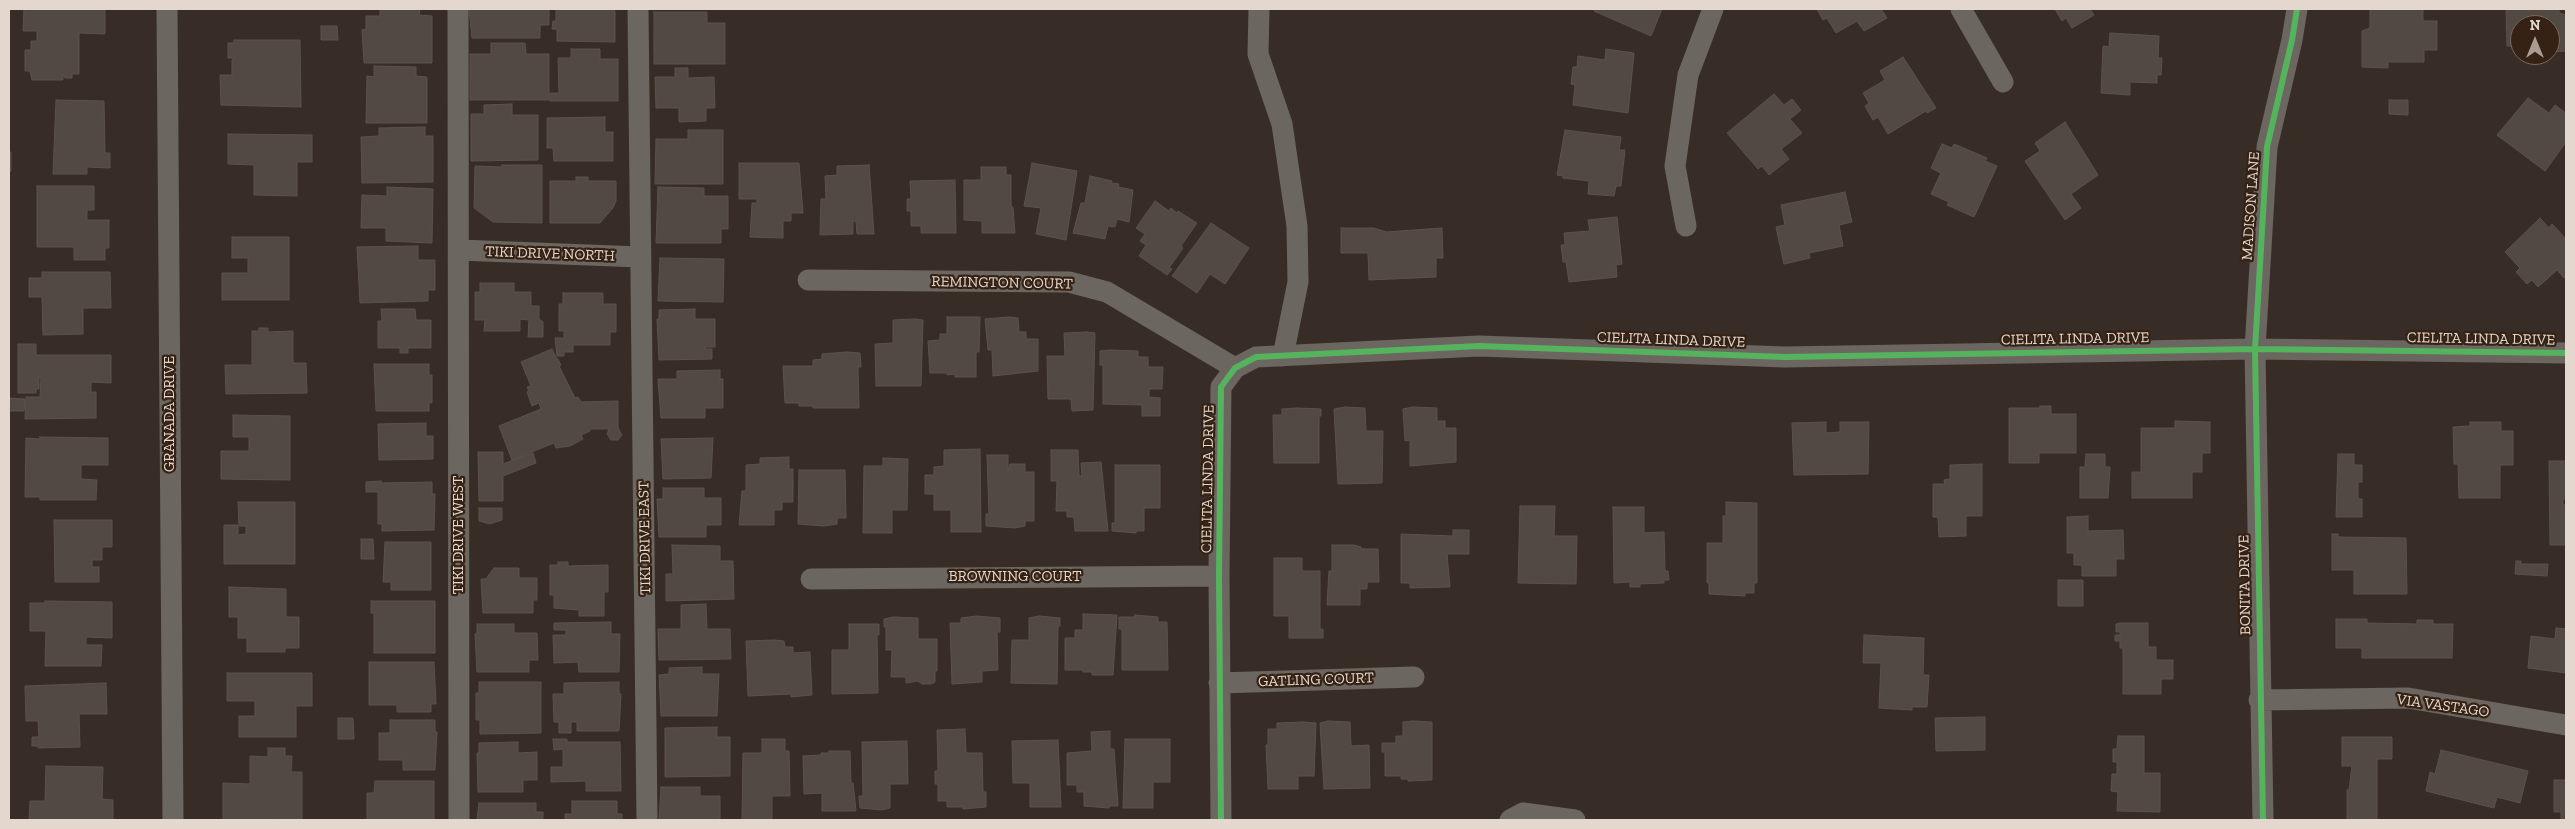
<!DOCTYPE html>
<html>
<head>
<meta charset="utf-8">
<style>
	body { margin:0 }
	#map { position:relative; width:2575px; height:829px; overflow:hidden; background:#382d26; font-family:"Zilla Slab",serif }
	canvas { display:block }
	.frame { position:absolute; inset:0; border:10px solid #e4d7ce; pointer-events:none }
	.north { position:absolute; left:2510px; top:15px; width:50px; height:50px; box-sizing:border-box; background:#352214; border:1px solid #7b6a5e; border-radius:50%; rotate:0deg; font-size:14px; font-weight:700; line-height:20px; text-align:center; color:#e4d7ce }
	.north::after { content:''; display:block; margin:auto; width:18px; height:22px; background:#a89c93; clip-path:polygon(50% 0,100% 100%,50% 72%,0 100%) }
</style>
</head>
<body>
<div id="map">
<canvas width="2575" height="829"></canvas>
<div class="frame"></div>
<div class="north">N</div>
</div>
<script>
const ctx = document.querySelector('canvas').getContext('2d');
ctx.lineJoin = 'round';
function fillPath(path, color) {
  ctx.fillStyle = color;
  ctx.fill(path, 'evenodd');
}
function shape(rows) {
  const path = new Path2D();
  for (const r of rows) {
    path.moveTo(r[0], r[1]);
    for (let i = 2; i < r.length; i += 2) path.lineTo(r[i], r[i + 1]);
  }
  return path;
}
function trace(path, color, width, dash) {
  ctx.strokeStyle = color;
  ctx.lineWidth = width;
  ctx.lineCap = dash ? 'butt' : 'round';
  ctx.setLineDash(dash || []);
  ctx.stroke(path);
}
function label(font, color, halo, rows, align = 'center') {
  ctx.font = font + ' "Zilla Slab",serif';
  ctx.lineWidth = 4.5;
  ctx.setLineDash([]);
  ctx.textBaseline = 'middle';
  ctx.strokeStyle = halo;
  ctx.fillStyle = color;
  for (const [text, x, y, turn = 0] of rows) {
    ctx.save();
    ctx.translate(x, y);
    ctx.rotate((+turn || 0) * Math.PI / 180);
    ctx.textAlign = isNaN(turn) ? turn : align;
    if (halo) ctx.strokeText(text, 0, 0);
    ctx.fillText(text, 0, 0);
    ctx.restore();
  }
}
const building = shape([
	[24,9,105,9,105,34,79,33,79,74,72,74,72,78,65,78,63,74,63,80,32,80,30,71,25,71,25,50,31,50,31,41,37,41,37,31,23,31,24,9],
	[380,9,420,9,419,15,432,16,432,63,364,63,362,30,366,29,366,16,380,16,380,9],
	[469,9,549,9,549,25,540,25,540,38,472,38,469,9],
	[556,9,613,9,615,11,615,42,557,41,557,29,552,29,553,21,556,21,556,9],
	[1595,9,1662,9,1651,36,1594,11,1595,9],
	[1817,9,1881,9,1887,18,1864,31,1857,21,1836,33,1827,18,1823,20,1817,9],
	[2055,9,2090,9,2094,15,2072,28,2066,18,2062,21,2055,9],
	[2375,9,2423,9,2423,21,2437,21,2437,50,2424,50,2424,62,2388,62,2388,68,2362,67,2362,31,2370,28,2370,10,2375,9],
	[2506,9,2559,9,2559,13,2566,15,2566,51,2550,52,2550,25,2520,25,2520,46,2507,46,2506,9],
	[654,12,707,12,707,23,725,23,725,64,654,64,654,12],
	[321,26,337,26,338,40,321,40,321,26],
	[2110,33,2159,36,2158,58,2162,58,2161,75,2157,75,2157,83,2130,82,2130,95,2101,93,2103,46,2109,47,2110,33],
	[234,40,300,40,301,107,221,105,220,75,232,75,232,60,235,58,228,58,228,43,234,43,234,40],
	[491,43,525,43,526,54,549,54,549,100,470,100,470,54,491,54,491,43],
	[571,49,600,49,600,59,618,59,618,101,550,101,550,93,559,93,558,58,571,58,571,49],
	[1606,49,1634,53,1628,113,1573,105,1575,85,1571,84,1573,67,1577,67,1578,56,1605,60,1606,49],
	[1903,57,1936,108,1927,113,1926,111,1888,134,1878,117,1873,120,1865,106,1869,103,1863,93,1885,80,1880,71,1903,57],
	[374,66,416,67,416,76,427,77,427,123,366,123,367,76,374,77,374,66],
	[675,68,688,68,688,78,714,77,715,108,706,108,706,121,679,122,679,108,656,108,655,77,675,77,675,68],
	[1774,94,1784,105,1792,99,1801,110,1790,119,1802,133,1781,149,1789,159,1769,175,1762,166,1758,169,1727,133,1774,94],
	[2528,98,2549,113,2555,105,2566,113,2566,142,2545,171,2497,135,2528,98],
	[56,100,104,101,105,153,110,153,110,168,87,167,87,174,53,174,56,100],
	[2389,100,2408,100,2408,115,2389,114,2389,100],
	[512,104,512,115,538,115,538,160,471,161,471,114,484,114,484,105,512,104],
	[605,117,605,132,613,132,613,161,554,161,553,148,547,148,547,118,605,117],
	[2065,122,2098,175,2071,194,2081,208,2065,220,2025,161,2040,151,2035,143,2065,122],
	[425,127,425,136,433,136,433,182,362,183,361,137,379,136,379,128,425,127],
	[688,130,723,130,723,184,655,184,656,139,688,139,688,130],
	[1565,130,1621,137,1619,150,1625,150,1621,186,1616,186,1614,196,1588,194,1589,181,1563,178,1563,176,1557,175,1565,130],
	[228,134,312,135,312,162,297,162,297,196,254,195,254,165,228,164,228,134],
	[1942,144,1952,148,1954,144,1987,158,1985,161,1997,166,1974,217,1947,205,1949,202,1931,194,1941,173,1931,168,1942,144],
	[9,152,11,152,11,171,9,172,9,152],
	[739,163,799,163,803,213,791,213,791,221,783,221,783,238,750,237,752,203,757,203,757,199,739,199,739,163],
	[1032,163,1077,171,1066,240,1036,234,1041,208,1024,206,1032,163],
	[502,165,542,165,542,223,493,222,474,208,475,166,502,167,502,165],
	[869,165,874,234,857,234,856,221,853,221,853,234,820,235,821,199,826,199,825,176,837,175,837,166,869,165],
	[981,167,1006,167,1006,175,1011,175,1011,205,1013,208,1015,233,982,233,982,221,964,220,964,180,981,180,981,167],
	[1090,176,1112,181,1111,183,1119,184,1118,187,1133,190,1129,222,1117,219,1115,227,1108,226,1105,239,1073,233,1081,203,1085,203,1090,176],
	[576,177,588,177,588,181,616,181,616,201,613,208,600,223,550,223,550,181,576,181,576,177],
	[955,180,956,233,921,233,921,226,911,226,911,211,907,211,907,199,911,199,910,181,955,180],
	[37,186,94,186,94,210,87,210,87,220,109,220,109,248,105,248,105,260,74,260,74,247,37,247,37,186],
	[387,187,433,189,432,243,386,241,386,228,361,228,362,195,387,196,387,187],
	[658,187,704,188,704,196,728,196,728,229,721,229,721,243,656,243,658,187],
	[1845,192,1852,222,1839,225,1843,246,1809,253,1810,258,1784,264,1776,227,1785,225,1781,205,1845,192],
	[1155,201,1169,211,1171,208,1177,213,1178,211,1197,223,1181,246,1183,248,1169,268,1172,269,1167,275,1139,256,1146,245,1140,241,1145,234,1136,228,1155,201],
	[1617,217,1622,264,1616,265,1617,277,1569,282,1566,262,1563,262,1561,245,1565,245,1564,233,1590,231,1588,220,1617,217],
	[2540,218,2549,228,2552,224,2566,239,2566,276,2564,278,2557,270,2538,287,2532,280,2527,284,2516,272,2520,268,2505,252,2540,218],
	[1211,223,1249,248,1225,284,1210,274,1197,293,1172,276,1211,223],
	[1341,228,1374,228,1386,232,1442,228,1443,258,1436,258,1436,277,1369,280,1368,253,1341,253,1341,228],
	[232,237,289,237,289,300,222,300,222,273,248,273,248,258,232,258,232,237],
	[418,246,418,260,435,260,435,290,428,290,428,301,360,303,357,247,418,246],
	[660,258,724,259,723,302,658,301,660,258],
	[42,272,110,272,111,308,83,308,83,334,43,335,42,297,29,297,29,278,42,278,42,272],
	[480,283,514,283,514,292,531,292,531,306,539,306,539,319,543,322,543,337,528,337,529,320,520,319,520,331,484,331,485,320,475,320,475,292,480,292,480,283],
	[563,293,603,293,603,304,616,304,616,332,610,332,610,345,573,345,573,352,564,352,564,356,557,356,555,338,564,338,564,331,559,331,559,304,563,304,563,293],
	[381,309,415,309,416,320,431,320,431,348,408,348,408,353,400,353,400,348,378,348,378,321,382,321,381,309],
	[695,309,695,319,715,319,715,347,705,347,705,349,712,349,712,359,659,360,657,319,659,319,659,310,695,309],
	[947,317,980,317,979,352,976,352,976,377,955,377,955,374,947,375,947,373,930,373,928,341,940,340,940,334,947,334,947,317],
	[1009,317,1018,318,1019,332,1026,332,1026,339,1038,339,1038,371,993,376,992,350,988,350,985,319,1009,317],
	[915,319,923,320,921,386,876,386,875,344,893,343,893,320,915,319],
	[259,328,268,328,268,332,293,331,293,363,306,363,307,393,226,394,225,365,252,365,252,331,259,331,259,328],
	[1087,332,1095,333,1093,410,1072,411,1071,399,1048,399,1047,356,1065,356,1064,333,1087,332],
	[18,344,36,344,36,355,111,355,111,383,91,382,91,392,96,392,96,418,25,419,26,397,40,397,41,377,39,377,39,389,36,389,36,393,18,393,18,344],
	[552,349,557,359,558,359,561,365,559,366,575,398,578,397,581,402,618,401,618,428,622,435,618,440,611,440,607,434,609,429,589,429,590,431,581,435,583,439,570,446,556,448,554,443,512,460,499,426,541,409,539,403,532,406,527,392,529,391,527,387,531,386,521,362,552,349],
	[1111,350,1138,351,1138,357,1148,357,1148,367,1163,367,1162,389,1149,389,1149,397,1160,398,1160,416,1142,416,1142,405,1103,404,1103,365,1100,365,1100,351,1111,350],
	[846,352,860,353,861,367,858,367,859,408,813,408,813,406,799,406,799,403,785,403,783,366,813,366,813,360,822,359,822,354,846,352],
	[374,364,429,364,429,375,432,375,432,403,429,403,429,411,376,411,374,364],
	[720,370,720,379,723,379,723,408,705,408,705,418,661,418,658,379,677,379,677,371,720,370],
	[9,398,25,399,24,411,9,411,9,398],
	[2040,406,2051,406,2051,414,2076,414,2076,453,2039,453,2039,463,2009,463,2009,408,2040,408,2040,406],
	[1345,407,1365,408,1366,431,1383,431,1382,483,1338,484,1334,409,1345,407],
	[1413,407,1437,408,1437,421,1445,421,1445,428,1456,428,1456,462,1410,466,1410,440,1405,441,1403,409,1413,407],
	[1297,408,1321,409,1321,416,1319,416,1319,463,1274,463,1273,415,1282,415,1282,409,1297,408],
	[233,415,290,416,290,480,221,479,221,451,249,451,249,437,233,437,233,415],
	[2175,421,2210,422,2210,453,2202,453,2202,472,2192,472,2192,498,2132,498,2132,472,2141,472,2141,428,2175,428,2175,421],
	[1826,422,1826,433,1840,432,1840,422,1869,422,1868,474,1794,475,1792,423,1826,422],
	[2470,422,2501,422,2501,431,2513,431,2513,465,2500,465,2500,498,2459,498,2458,464,2454,464,2453,427,2470,426,2470,422],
	[426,423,426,436,433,436,433,459,379,460,378,424,426,423],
	[40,437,108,438,108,465,81,465,81,479,97,480,96,500,40,500,40,497,25,497,26,438,40,439,40,437],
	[713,438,711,478,663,479,661,439,713,438],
	[980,449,981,532,951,532,951,510,934,510,934,494,925,494,925,475,934,475,934,467,944,466,944,450,980,449],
	[1051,450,1078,450,1079,476,1082,476,1081,463,1101,462,1108,531,1075,531,1074,517,1067,517,1067,511,1056,511,1057,481,1051,481,1051,450],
	[478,452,503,452,503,464,533,453,536,463,503,476,503,501,479,501,478,452],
	[2086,454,2105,454,2105,467,2110,467,2108,498,2080,498,2080,467,2085,467,2086,454],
	[2338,454,2354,454,2354,465,2362,465,2362,482,2358,482,2358,499,2362,499,2362,517,2336,517,2338,454],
	[987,455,1008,455,1008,472,1010,464,1025,464,1025,472,1034,472,1034,521,1025,521,1025,526,1015,528,986,526,986,514,989,514,987,455],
	[789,457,789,469,793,469,793,502,782,502,782,510,774,510,774,525,739,525,742,491,746,491,746,465,760,464,760,458,789,457],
	[883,458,908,459,907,510,892,510,892,533,863,533,864,466,883,466,883,458],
	[2549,461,2566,461,2566,499,2563,499,2563,505,2566,505,2566,545,2550,545,2549,461],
	[1982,464,1982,516,1966,516,1966,536,1939,537,1938,517,1933,517,1933,484,1945,484,1944,480,1950,479,1950,465,1982,464],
	[1115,465,1160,465,1160,508,1144,508,1144,531,1136,531,1136,533,1112,531,1112,523,1115,523,1115,465],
	[799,470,845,470,846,518,837,518,837,524,824,526,798,524,799,470],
	[381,481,381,483,432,482,432,494,435,494,434,530,382,531,382,524,378,524,378,492,366,492,366,482,381,481],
	[663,488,704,488,704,498,721,498,721,525,706,525,706,537,659,537,657,499,663,499,663,488],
	[238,502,295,502,295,564,224,564,224,525,238,525,238,535,246,534,246,526,239,526,238,502],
	[1726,502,1757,503,1757,583,1754,583,1754,593,1745,593,1745,596,1709,594,1709,583,1707,583,1707,543,1723,543,1723,516,1726,516,1726,502],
	[1520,506,1555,506,1554,536,1577,536,1576,584,1518,583,1520,506],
	[1613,507,1644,507,1644,533,1664,532,1665,571,1668,571,1669,580,1664,580,1664,583,1640,584,1640,587,1630,587,1630,582,1614,583,1613,507],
	[479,508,502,508,502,520,490,524,479,521,479,508],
	[2088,516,2088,531,2123,530,2124,559,2116,559,2116,576,2082,576,2082,565,2074,565,2074,553,2067,553,2067,517,2088,516],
	[54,520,112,520,112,547,102,547,102,560,92,560,92,567,99,567,99,582,55,582,54,520],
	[1453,530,1469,530,1469,554,1447,554,1450,587,1410,588,1410,583,1401,583,1401,534,1453,536,1453,530],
	[2332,534,2338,534,2338,537,2406,538,2407,594,2354,594,2354,570,2332,570,2332,534],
	[361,539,373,539,374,559,361,559,361,539],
	[385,542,431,542,431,590,391,590,391,582,383,582,385,542],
	[672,545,720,546,720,561,733,561,734,599,666,601,666,574,673,574,672,545],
	[1332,545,1354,545,1361,547,1361,549,1378,549,1379,582,1367,582,1367,589,1360,589,1360,605,1327,605,1329,571,1332,571,1332,545],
	[1274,558,1302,558,1302,571,1320,571,1320,629,1323,629,1323,638,1289,638,1289,616,1274,616,1274,558],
	[2516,561,2521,561,2521,564,2548,564,2547,576,2515,574,2516,561],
	[558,562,568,562,568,566,608,565,608,592,604,592,604,616,579,616,579,610,554,608,554,595,550,595,550,565,558,565,558,562],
	[494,568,519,568,519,578,537,578,537,600,533,600,533,613,483,613,481,579,486,579,494,568],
	[2058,580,2083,580,2083,606,2058,606,2058,580],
	[229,587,286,589,286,617,299,617,299,648,285,648,285,652,247,652,247,638,238,638,238,617,229,617,229,587],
	[45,601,112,602,112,638,86,637,86,645,102,645,101,666,45,666,46,631,30,631,30,603,45,603,45,601],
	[371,601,435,601,435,653,374,653,374,613,371,613,371,601],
	[706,604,707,629,730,629,731,659,659,660,658,629,681,629,681,605,706,604],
	[1083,614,1117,615,1113,675,1092,675,1092,672,1083,672,1083,670,1065,670,1065,638,1075,638,1075,630,1083,630,1083,614],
	[1135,615,1158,617,1158,622,1167,622,1168,670,1122,670,1122,629,1119,629,1119,617,1135,617,1135,615],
	[977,616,1000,618,1000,632,997,632,998,670,982,671,982,682,952,684,950,623,961,623,961,618,977,616],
	[1039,616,1060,618,1060,626,1058,626,1057,684,1011,683,1012,640,1029,640,1029,618,1039,616],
	[894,617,918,618,918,639,937,639,937,671,935,671,935,682,931,684,922,684,918,681,906,683,906,677,891,677,892,650,886,650,886,627,884,627,884,619,894,617],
	[2336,619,2367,619,2367,623,2417,624,2417,620,2433,620,2433,624,2453,624,2452,658,2362,658,2362,648,2336,648,2336,619],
	[611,622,611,634,620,634,619,672,579,672,578,662,554,663,553,635,566,635,566,630,554,630,554,623,611,622],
	[2120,623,2148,623,2148,647,2156,647,2156,660,2173,660,2173,679,2161,679,2161,694,2123,694,2123,648,2120,648,2120,641,2115,641,2115,635,2120,635,2120,632,2116,632,2116,624,2120,623],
	[477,624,514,624,514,633,537,633,538,660,529,660,529,672,477,672,475,634,477,633,477,624],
	[849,624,879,624,879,635,877,635,878,693,832,694,832,650,849,650,849,624],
	[2556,628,2566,629,2566,673,2528,668,2531,636,2555,639,2556,628],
	[1864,635,1924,638,1923,675,1929,675,1927,707,1912,707,1912,710,1879,708,1881,663,1863,663,1864,635],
	[774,640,784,641,785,647,793,647,793,653,810,652,812,695,791,697,791,694,748,696,746,641,774,640],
	[369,662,434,662,436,704,431,704,431,712,397,712,397,705,369,705,369,662],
	[702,667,702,674,719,674,717,716,661,716,659,675,669,674,669,668,702,667],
	[227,673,312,673,312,706,296,706,296,737,239,737,239,716,255,716,255,701,227,701,227,673],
	[479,682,541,682,541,733,480,734,480,720,476,720,476,693,479,693,479,682],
	[619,682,619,694,621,694,619,731,577,731,577,722,571,722,571,733,559,733,559,722,554,722,553,694,564,694,564,683,619,682],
	[106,683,107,714,79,714,80,747,38,748,38,746,32,746,32,737,39,737,38,721,26,721,25,686,106,683],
	[1985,717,1985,750,1936,751,1935,718,1985,717],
	[338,718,353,718,354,739,338,739,338,718],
	[390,720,435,720,435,732,437,732,435,770,403,770,403,760,379,760,379,733,390,733,390,720],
	[1328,721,1350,722,1351,746,1369,745,1370,788,1324,789,1320,723,1328,721],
	[1412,721,1432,722,1432,780,1408,781,1408,779,1401,779,1401,776,1385,776,1385,752,1382,752,1382,743,1396,743,1396,736,1403,736,1403,722,1412,721],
	[1303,722,1316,723,1314,776,1298,776,1298,789,1268,789,1266,745,1268,745,1268,729,1277,729,1277,723,1303,722],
	[717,727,717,737,730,737,730,776,665,777,665,728,717,727],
	[965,729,966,753,982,753,983,792,986,792,986,807,963,809,963,807,947,807,947,801,938,801,938,784,935,784,935,771,938,771,937,730,965,729],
	[1110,731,1110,749,1114,749,1118,806,1109,806,1109,808,1084,806,1084,792,1077,792,1077,785,1067,785,1067,753,1092,751,1091,732,1110,731],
	[2118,736,2144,736,2144,773,2160,773,2160,812,2117,811,2118,792,2111,791,2112,774,2117,774,2117,762,2113,762,2113,749,2117,749,2118,736],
	[2342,737,2392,737,2392,759,2377,759,2377,820,2347,820,2347,790,2349,790,2352,766,2342,766,2342,737],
	[553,739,567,739,567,742,620,742,621,791,586,791,586,781,551,782,551,767,563,767,563,749,554,750,553,739],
	[762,739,785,739,785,751,789,751,790,796,772,796,772,820,742,820,743,753,762,753,762,739],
	[1125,739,1170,739,1170,782,1153,782,1153,808,1123,808,1125,739],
	[1058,740,1061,807,1030,807,1030,783,1013,783,1012,741,1058,740],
	[907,741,908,784,890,784,890,808,882,810,860,808,859,796,863,796,862,742,907,741],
	[518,742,518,753,537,752,537,780,523,780,523,792,478,792,477,753,479,753,479,743,518,742],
	[268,748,285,748,285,756,292,756,291,772,302,772,302,819,223,820,223,783,250,784,250,756,268,757,268,748],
	[2441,750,2528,771,2520,803,2497,797,2494,808,2426,791,2430,772,2435,774,2441,750],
	[829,751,850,751,851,783,853,783,856,811,822,811,822,793,804,794,803,756,821,755,821,753,829,753,829,751],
	[46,766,103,767,102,799,113,800,113,820,29,820,30,801,45,801,46,766],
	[2554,780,2566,780,2566,820,2561,820,2561,812,2554,812,2554,780],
	[375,781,434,781,434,820,367,820,367,793,374,793,375,781],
	[661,787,700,787,700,796,720,796,720,820,659,820,661,787],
	[572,801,617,801,617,814,622,814,622,820,565,820,565,814,572,814,572,801],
	[479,803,536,803,536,812,543,812,543,820,477,820,479,803]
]);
fillPath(building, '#534943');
trace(building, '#5c514c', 1);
trace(shape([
	[167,9,173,820],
	[458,9,459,820],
	[638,9,647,820],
	[1259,9,1258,54,1282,124,1297,226,1298,282,1283,356],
	[1961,9,2003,82],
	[1686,226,1675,166,1688,75,1713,9],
	[459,250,640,257],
	[808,280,1069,282,1107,292,1235,368],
	[811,579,1219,576],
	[1219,683,1414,677],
	[2259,700,2408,698,2566,725],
	[1221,820,1219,576,1221,387,1235,368,1256,357,1479,346,1785,357,2255,349,2566,353],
	[1510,820,1523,813,1575,820],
	[2263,820,2255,349,2267,147,2292,40,2297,9]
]), '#6b6660', 21);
trace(shape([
	[1221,820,1219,576,1221,387,1235,368,1256,357,1479,346,1785,357,2255,349,2566,353],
	[2263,820,2255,349,2267,147,2292,40,2297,9]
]), '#56b35d', 6);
label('15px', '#e4d7ce', '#352214', [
	["MADISON LANE",2251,206,-86],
	["TIKI DRIVE NORTH",550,254,2],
	["REMINGTON COURT",1002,283,1],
	["CIELITA LINDA DRIVE",2075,339,-1],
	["CIELITA LINDA DRIVE",2481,339,1],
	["CIELITA LINDA DRIVE",1671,340,2],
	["GRANADA DRIVE",170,414,-90],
	["CIELITA LINDA DRIVE",1208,479,-89],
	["TIKI DRIVE WEST",459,535,-90],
	["TIKI DRIVE EAST",645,538,-91],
	["BROWNING COURT",1015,577],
	["BONITA DRIVE",2245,585,-91],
	["GATLING COURT",1316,680,-2],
	["VIA VASTAGO",2443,706,8]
]);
</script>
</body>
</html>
